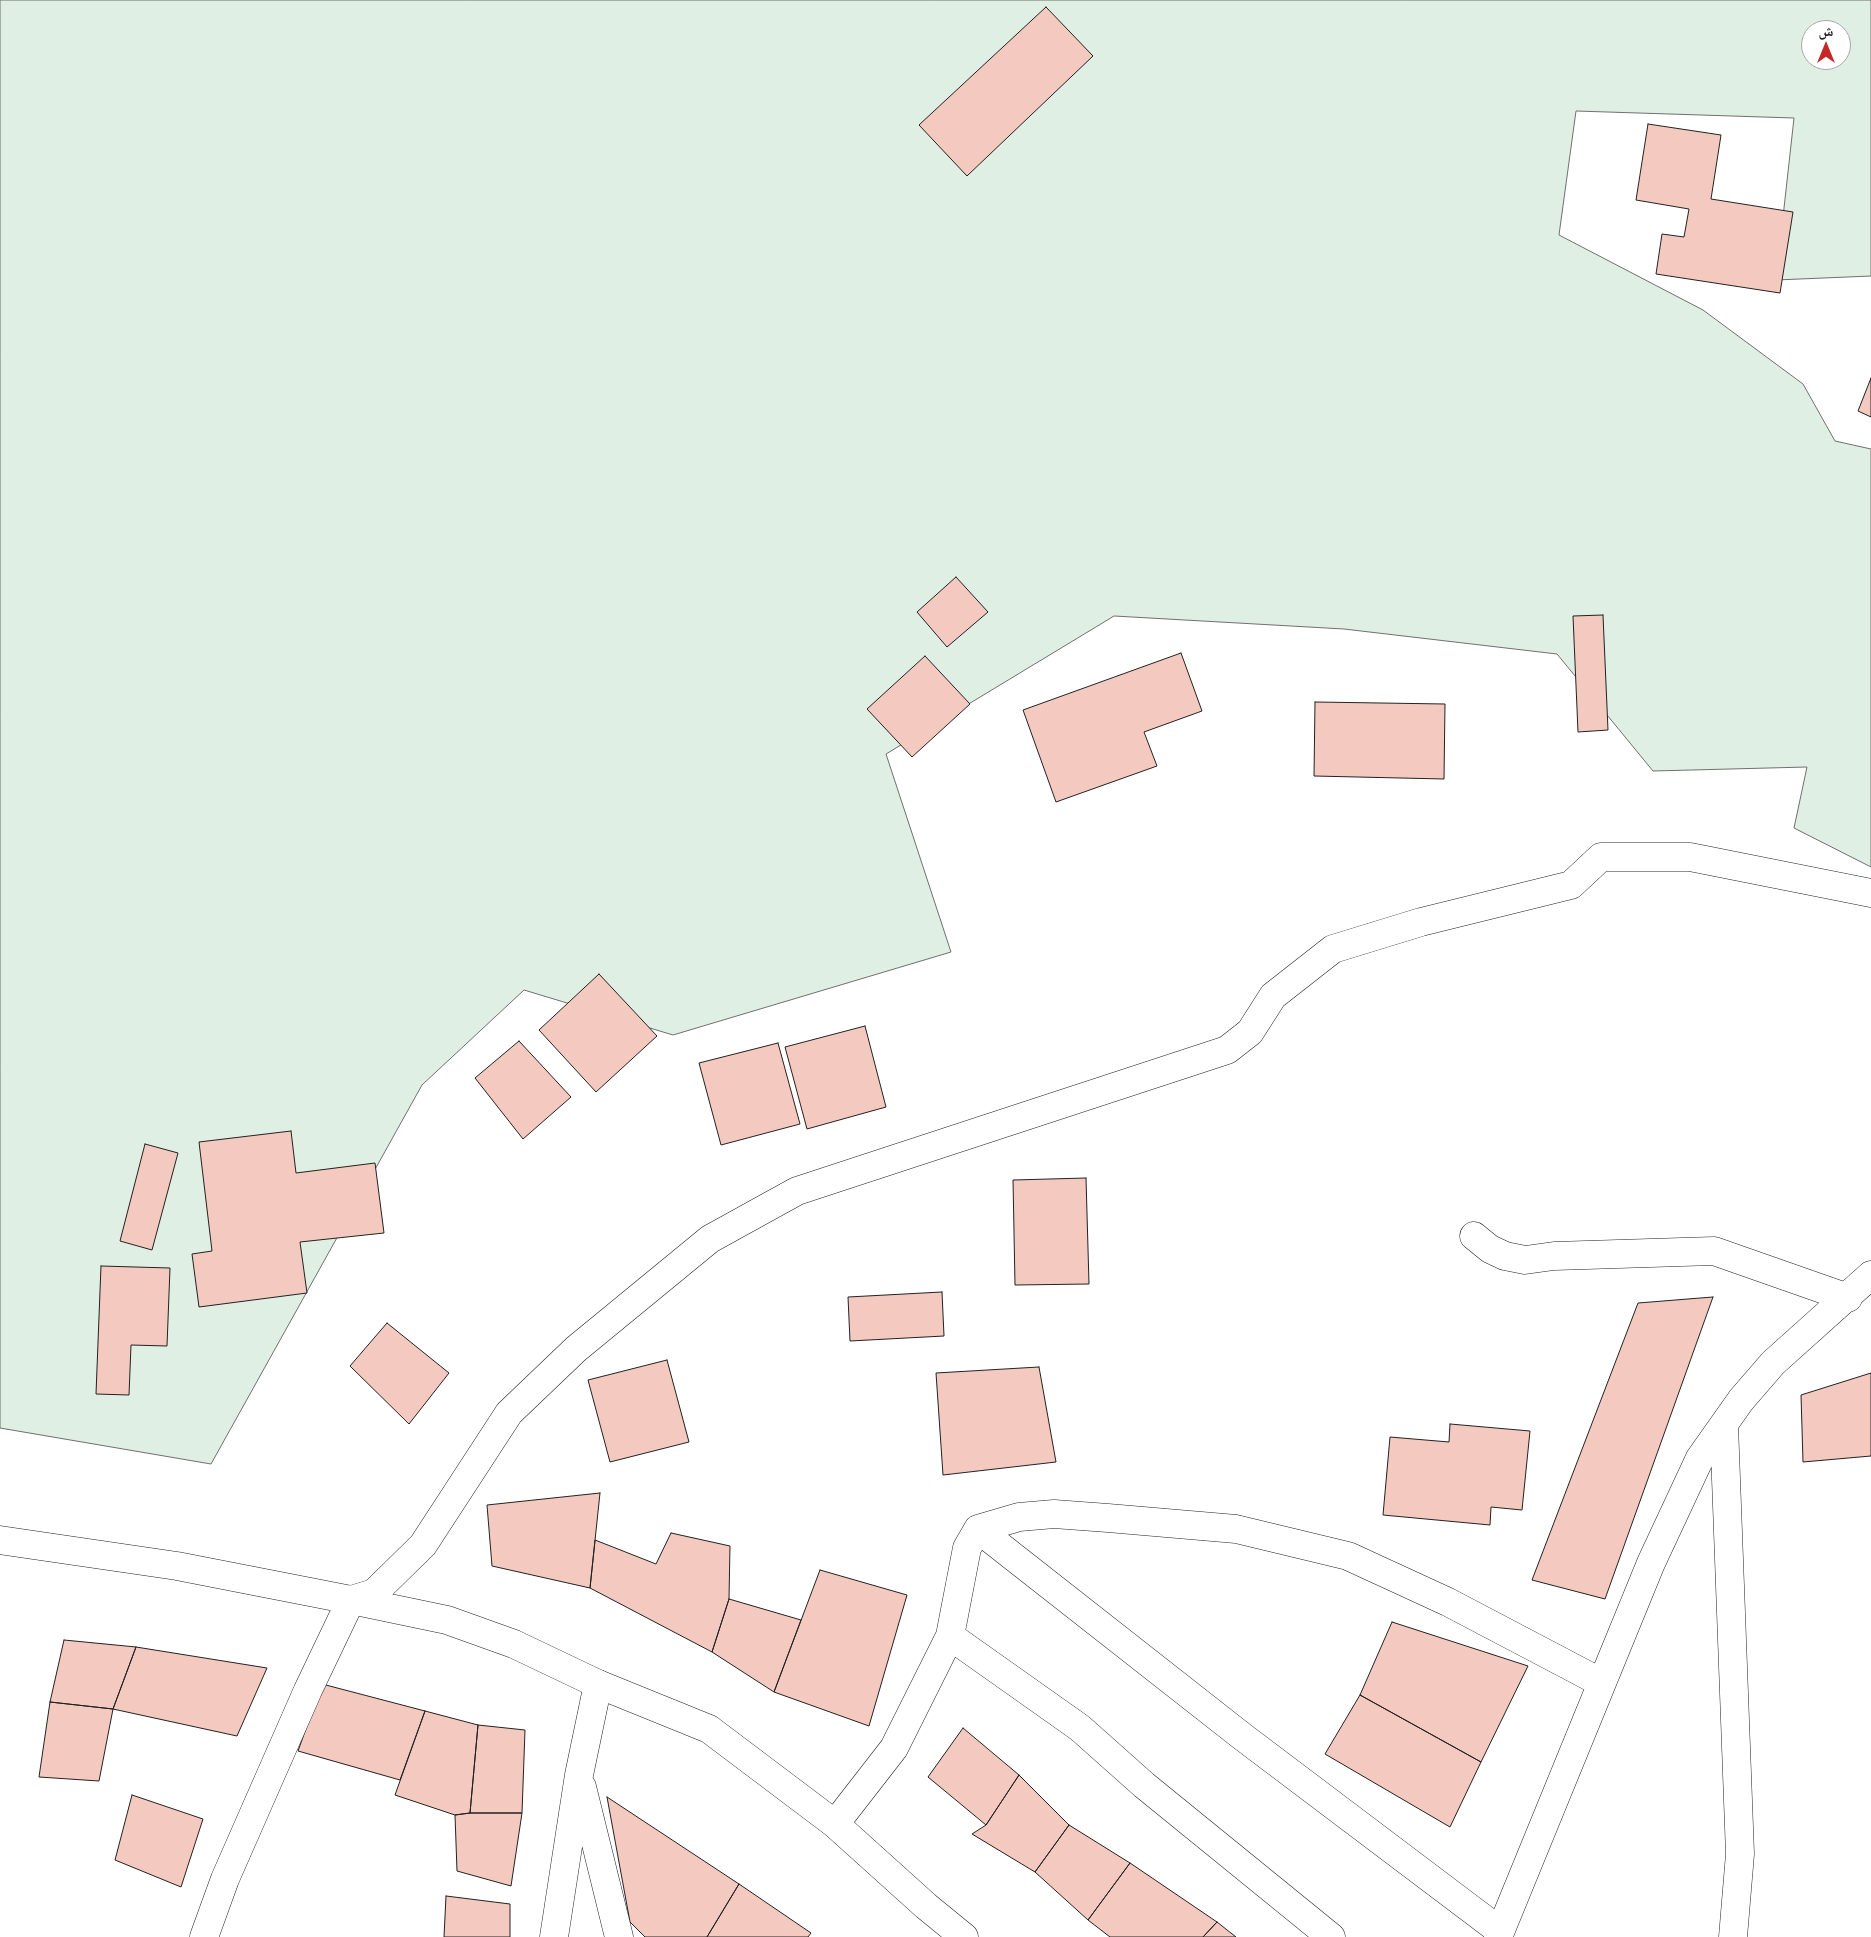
<!DOCTYPE html>
<html>
<head>
<meta charset="utf-8">
<style>
	body { margin:0 }
	#map { position:relative; width:1871px; height:1937px; overflow:hidden; background:#fff; font-family:Roboto,"Noto Naskh Arabic",sans-serif }
	canvas { display:block }
	.north { position:absolute; left:1801px; top:20px; width:50px; height:50px; box-sizing:border-box; background:#fff; border:1px solid #a7a7a7; border-radius:50%; rotate:0deg; font-size:14px; font-weight:700; line-height:20px; text-align:center; color:#222 }
	.north::after { content:''; display:block; margin:auto; width:18px; height:22px; background:#c62828; clip-path:polygon(50% 0,100% 100%,50% 72%,0 100%) }
</style>
</head>
<body>
<div id="map">
<canvas width="1871" height="1937"></canvas>
<div class="north">ش</div>
</div>
<script>
const ctx = document.querySelector('canvas').getContext('2d');
ctx.lineJoin = 'round';
function fillPath(path, color) {
  ctx.fillStyle = color;
  ctx.fill(path, 'evenodd');
}
function shape(rows) {
  const path = new Path2D();
  for (const r of rows) {
    path.moveTo(r[0], r[1]);
    for (let i = 2; i < r.length; i += 2) path.lineTo(r[i], r[i + 1]);
  }
  return path;
}
function trace(path, color, width, dash) {
  ctx.strokeStyle = color;
  ctx.lineWidth = width;
  ctx.lineCap = dash ? 'butt' : 'round';
  ctx.setLineDash(dash || []);
  ctx.stroke(path);
}
const green = shape([
	[0,0,1871,0,1871,276,1776,280,1794,118,1576,111,1559,235,1703,310,1803,384,1835,441,1871,449,1871,867,1794,828,1807,767,1653,771,1557,654,1344,629,1114,616,886,754,951,952,673,1035,524,990,422,1085,211,1464,0,1428,0,0],
	[1811,30,1841,30,1841,60,1811,60,1811,30]
]);
fillPath(green, '#e0efe3');
trace(green, '#6f6f6f', 1);
const building = shape([
	[1046,7,1093,56,967,176,919,125,1046,7],
	[1648,124,1721,135,1711,199,1793,212,1780,293,1656,274,1662,234,1684,237,1689,209,1636,200,1648,124],
	[1871,378,1871,417,1858,411,1871,378],
	[956,577,988,612,947,647,917,612,956,577],
	[1603,615,1608,730,1578,732,1573,616,1603,615],
	[1181,653,1202,711,1144,732,1157,766,1056,802,1023,710,1181,653],
	[925,656,970,704,912,757,867,709,925,656],
	[1315,702,1445,704,1444,779,1314,776,1315,702],
	[599,974,657,1036,596,1092,539,1030,599,974],
	[865,1026,886,1107,807,1129,785,1047,865,1026],
	[519,1041,571,1097,523,1139,475,1078,519,1041],
	[778,1043,800,1124,721,1145,699,1063,778,1043],
	[291,1131,296,1173,375,1163,384,1233,300,1242,307,1293,199,1307,192,1254,212,1251,199,1142,291,1131],
	[145,1144,178,1153,152,1250,120,1241,145,1144],
	[1086,1178,1089,1284,1015,1285,1013,1180,1086,1178],
	[101,1266,170,1268,167,1346,131,1345,129,1395,96,1394,101,1266],
	[942,1292,944,1336,850,1341,848,1297,942,1292],
	[1713,1297,1605,1599,1532,1580,1638,1303,1713,1297],
	[387,1323,449,1373,409,1424,350,1366,387,1323],
	[667,1360,689,1442,610,1462,588,1380,667,1360],
	[1039,1367,1056,1462,943,1475,936,1373,1039,1367],
	[1871,1373,1871,1456,1803,1462,1801,1395,1871,1373],
	[1450,1424,1530,1431,1522,1510,1491,1507,1490,1525,1383,1515,1390,1437,1449,1442,1450,1424],
	[600,1493,590,1588,492,1566,487,1505,600,1493],
	[671,1533,730,1546,729,1599,712,1652,590,1588,595,1540,656,1564,671,1533],
	[820,1570,907,1595,869,1726,774,1692,820,1570],
	[729,1599,801,1620,774,1692,712,1652,729,1599],
	[1392,1622,1528,1666,1481,1762,1360,1695,1392,1622],
	[64,1640,136,1647,113,1709,50,1702,64,1640],
	[136,1647,267,1668,237,1736,113,1709,136,1647],
	[322,1684,425,1711,400,1780,298,1751,322,1684],
	[1360,1695,1481,1762,1450,1827,1325,1754,1360,1695],
	[50,1702,113,1709,99,1781,39,1777,50,1702],
	[425,1711,478,1725,470,1813,455,1815,395,1795,425,1711],
	[478,1725,525,1730,522,1813,470,1813,478,1725],
	[963,1728,1019,1775,986,1825,928,1777,963,1728],
	[1019,1775,1069,1825,1035,1872,972,1834,986,1825,1019,1775],
	[132,1795,203,1819,181,1887,115,1860,132,1795],
	[607,1797,739,1884,707,1937,645,1937,630,1922,607,1797],
	[470,1813,522,1813,511,1886,457,1871,455,1815,470,1813],
	[1069,1825,1130,1863,1088,1920,1035,1872,1069,1825],
	[1130,1863,1217,1922,1203,1937,1110,1937,1088,1920,1130,1863],
	[739,1884,811,1933,808,1937,707,1937,739,1884],
	[446,1896,510,1904,510,1937,444,1937,446,1896],
	[1217,1922,1236,1937,1203,1937,1217,1922]
]);
fillPath(building, '#f3c9c0');
trace(building, '#222', 1);
const minor = shape([
	[1474,1236,1490,1249,1505,1256,1525,1260,1554,1256,1714,1251,1848,1298],
	[1724,1425,1740,1854,1733,1937],
	[950,1636,967,1548,978,1529],
	[582,1787,619,1937],
	[835,1824,894,1748,950,1636,1080,1728,1144,1785,1331,1937],
	[1500,1931,1243,1737,978,1529,1019,1517,1054,1514,1108,1518,1236,1529,1348,1556,1448,1602,1602,1683],
	[204,1937,225,1879,308,1690,351,1600,374,1593,423,1545,509,1413,576,1349,710,1239,797,1191,1227,1050,1250,1032,1273,996,1333,949,1421,922,1571,885,1601,857,1690,857,1871,893],
	[554,1937,579,1775,598,1684],
	[1498,1937,1651,1563,1700,1458,1741,1400,1773,1363,1871,1275]
]);
const highway = shape([
	[0,1540,177,1566,351,1600,447,1620,514,1644,598,1684,709,1729,835,1824,926,1906,964,1937]
]);
trace(minor, '#222', 29);
trace(highway, '#222', 29);
trace(minor, '#fff', 28);
trace(highway, '#fff', 28);
</script>
</body>
</html>
